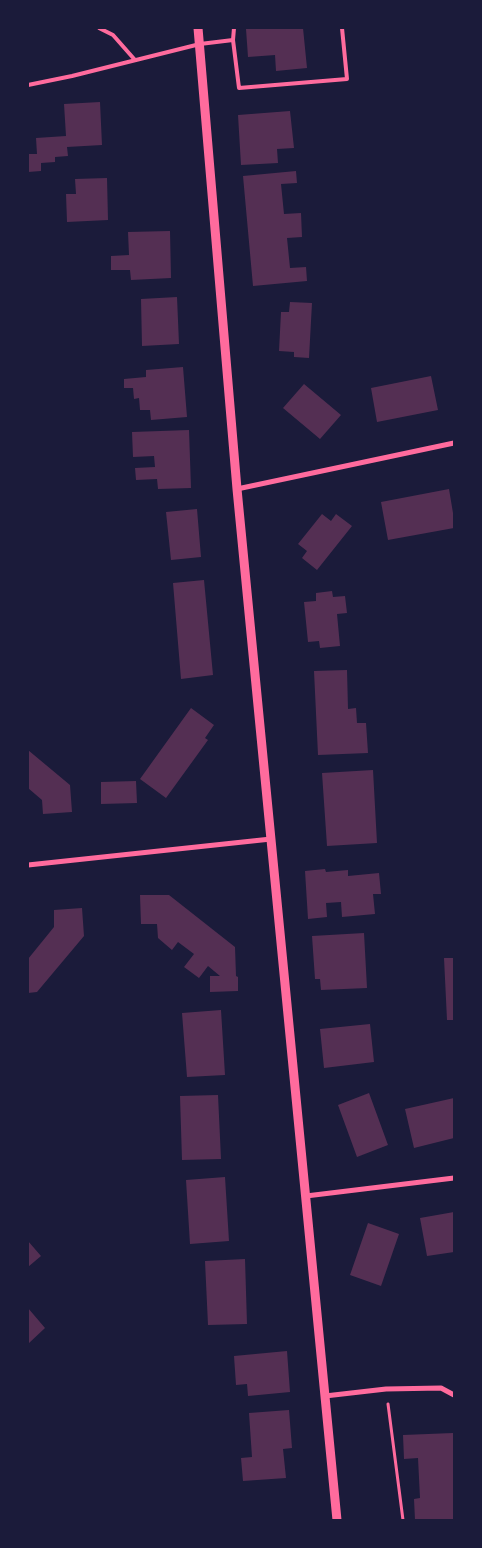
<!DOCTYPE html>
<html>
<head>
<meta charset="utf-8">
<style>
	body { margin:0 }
	#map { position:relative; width:482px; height:1548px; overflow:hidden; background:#1b1b3a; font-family:Figtree,sans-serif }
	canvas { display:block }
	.frame { position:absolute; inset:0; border:29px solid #1b1b3a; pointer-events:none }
</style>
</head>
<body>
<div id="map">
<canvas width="482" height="1548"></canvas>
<div class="frame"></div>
</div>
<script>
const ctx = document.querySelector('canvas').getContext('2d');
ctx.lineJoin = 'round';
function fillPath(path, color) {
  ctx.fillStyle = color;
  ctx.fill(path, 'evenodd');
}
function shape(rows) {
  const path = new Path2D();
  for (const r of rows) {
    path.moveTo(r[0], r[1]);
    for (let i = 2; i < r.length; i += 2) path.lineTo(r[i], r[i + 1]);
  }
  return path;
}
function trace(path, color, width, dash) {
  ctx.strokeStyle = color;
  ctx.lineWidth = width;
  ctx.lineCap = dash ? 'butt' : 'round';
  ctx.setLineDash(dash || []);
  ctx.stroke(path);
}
fillPath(shape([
	[258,28,303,28,307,68,276,71,275,55,248,57,246,29],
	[100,102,102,145,67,147,68,156,55,157,55,162,41,163,41,171,28,172,28,154,37,154,36,138,66,136,64,104],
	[290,111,294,148,277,149,278,163,241,165,238,115],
	[296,171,297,183,281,184,284,214,301,213,302,237,287,238,290,268,306,267,307,281,253,286,243,176],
	[107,178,108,220,67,222,66,194,76,194,75,179],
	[170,231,171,278,131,280,130,270,111,270,111,256,129,255,128,232],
	[177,297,179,344,142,346,141,299],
	[290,302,312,303,309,358,294,357,294,352,279,351,281,312,289,312],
	[183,367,187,417,151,420,150,410,140,410,139,398,134,399,133,388,124,388,124,379,146,377,146,370],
	[431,376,438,410,377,422,371,388],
	[304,384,341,415,320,439,283,408],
	[189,430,191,488,158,489,157,479,136,480,135,468,155,467,154,456,133,457,132,432],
	[449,489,454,519,454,528,388,540,381,502],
	[197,509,201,557,171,560,166,512],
	[322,514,331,521,336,514,352,526,317,570,302,558,307,551,298,544],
	[204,580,213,675,181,679,173,583],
	[332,591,333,597,345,596,347,613,337,614,340,646,320,648,319,641,308,642,304,602,316,601,316,593],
	[347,670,348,709,356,708,357,723,366,723,368,753,318,755,314,671],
	[191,708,214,725,205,738,208,740,166,798,140,779],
	[28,750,70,785,72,812,43,814,42,800,28,788],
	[373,770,377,843,327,846,322,773],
	[136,781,137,803,101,804,101,782],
	[325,869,326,872,348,870,348,876,379,873,381,894,373,894,375,914,342,917,341,902,326,903,327,917,308,919,305,871],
	[140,895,169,895,235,947,236,976,238,977,238,991,210,992,210,976,220,976,208,966,199,978,184,967,194,954,178,942,172,950,158,938,157,924,141,924],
	[82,908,84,936,37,992,28,993,28,959,54,927,54,910],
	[364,933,367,988,321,990,320,979,315,979,312,936],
	[444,958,454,958,454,1020,447,1020],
	[221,1010,225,1075,187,1077,182,1013],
	[370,1024,374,1062,324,1068,320,1029],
	[369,1093,388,1145,357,1157,338,1105],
	[218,1095,221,1159,182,1160,180,1096],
	[454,1098,454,1138,414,1148,405,1109],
	[225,1177,229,1241,190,1244,186,1180],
	[454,1212,454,1252,427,1256,420,1218],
	[368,1223,399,1234,381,1286,350,1275],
	[28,1241,41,1256,28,1267],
	[245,1259,247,1324,208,1325,205,1261],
	[28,1308,45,1328,28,1344],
	[287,1351,290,1392,248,1396,247,1384,236,1385,234,1356],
	[289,1410,292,1448,283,1449,286,1478,243,1481,241,1458,252,1457,249,1413],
	[453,1433,454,1520,415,1520,414,1499,420,1498,418,1458,404,1459,403,1435]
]), '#542f53');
trace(shape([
	[388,1404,403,1520]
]), '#ff6b9d', 3);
trace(shape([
	[99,28,113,35,135,60],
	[234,28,233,40,239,88,347,79,342,28],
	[28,85,72,76,200,44,233,40]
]), '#ff6b9d', 4);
trace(shape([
	[237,489,454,443],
	[28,865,271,839],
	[306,1196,454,1178],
	[325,1396,386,1389,441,1388,454,1395]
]), '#ff6b9d', 5);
trace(shape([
	[198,28,237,489,337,1520]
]), '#ff6b9d', 9);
</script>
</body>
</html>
